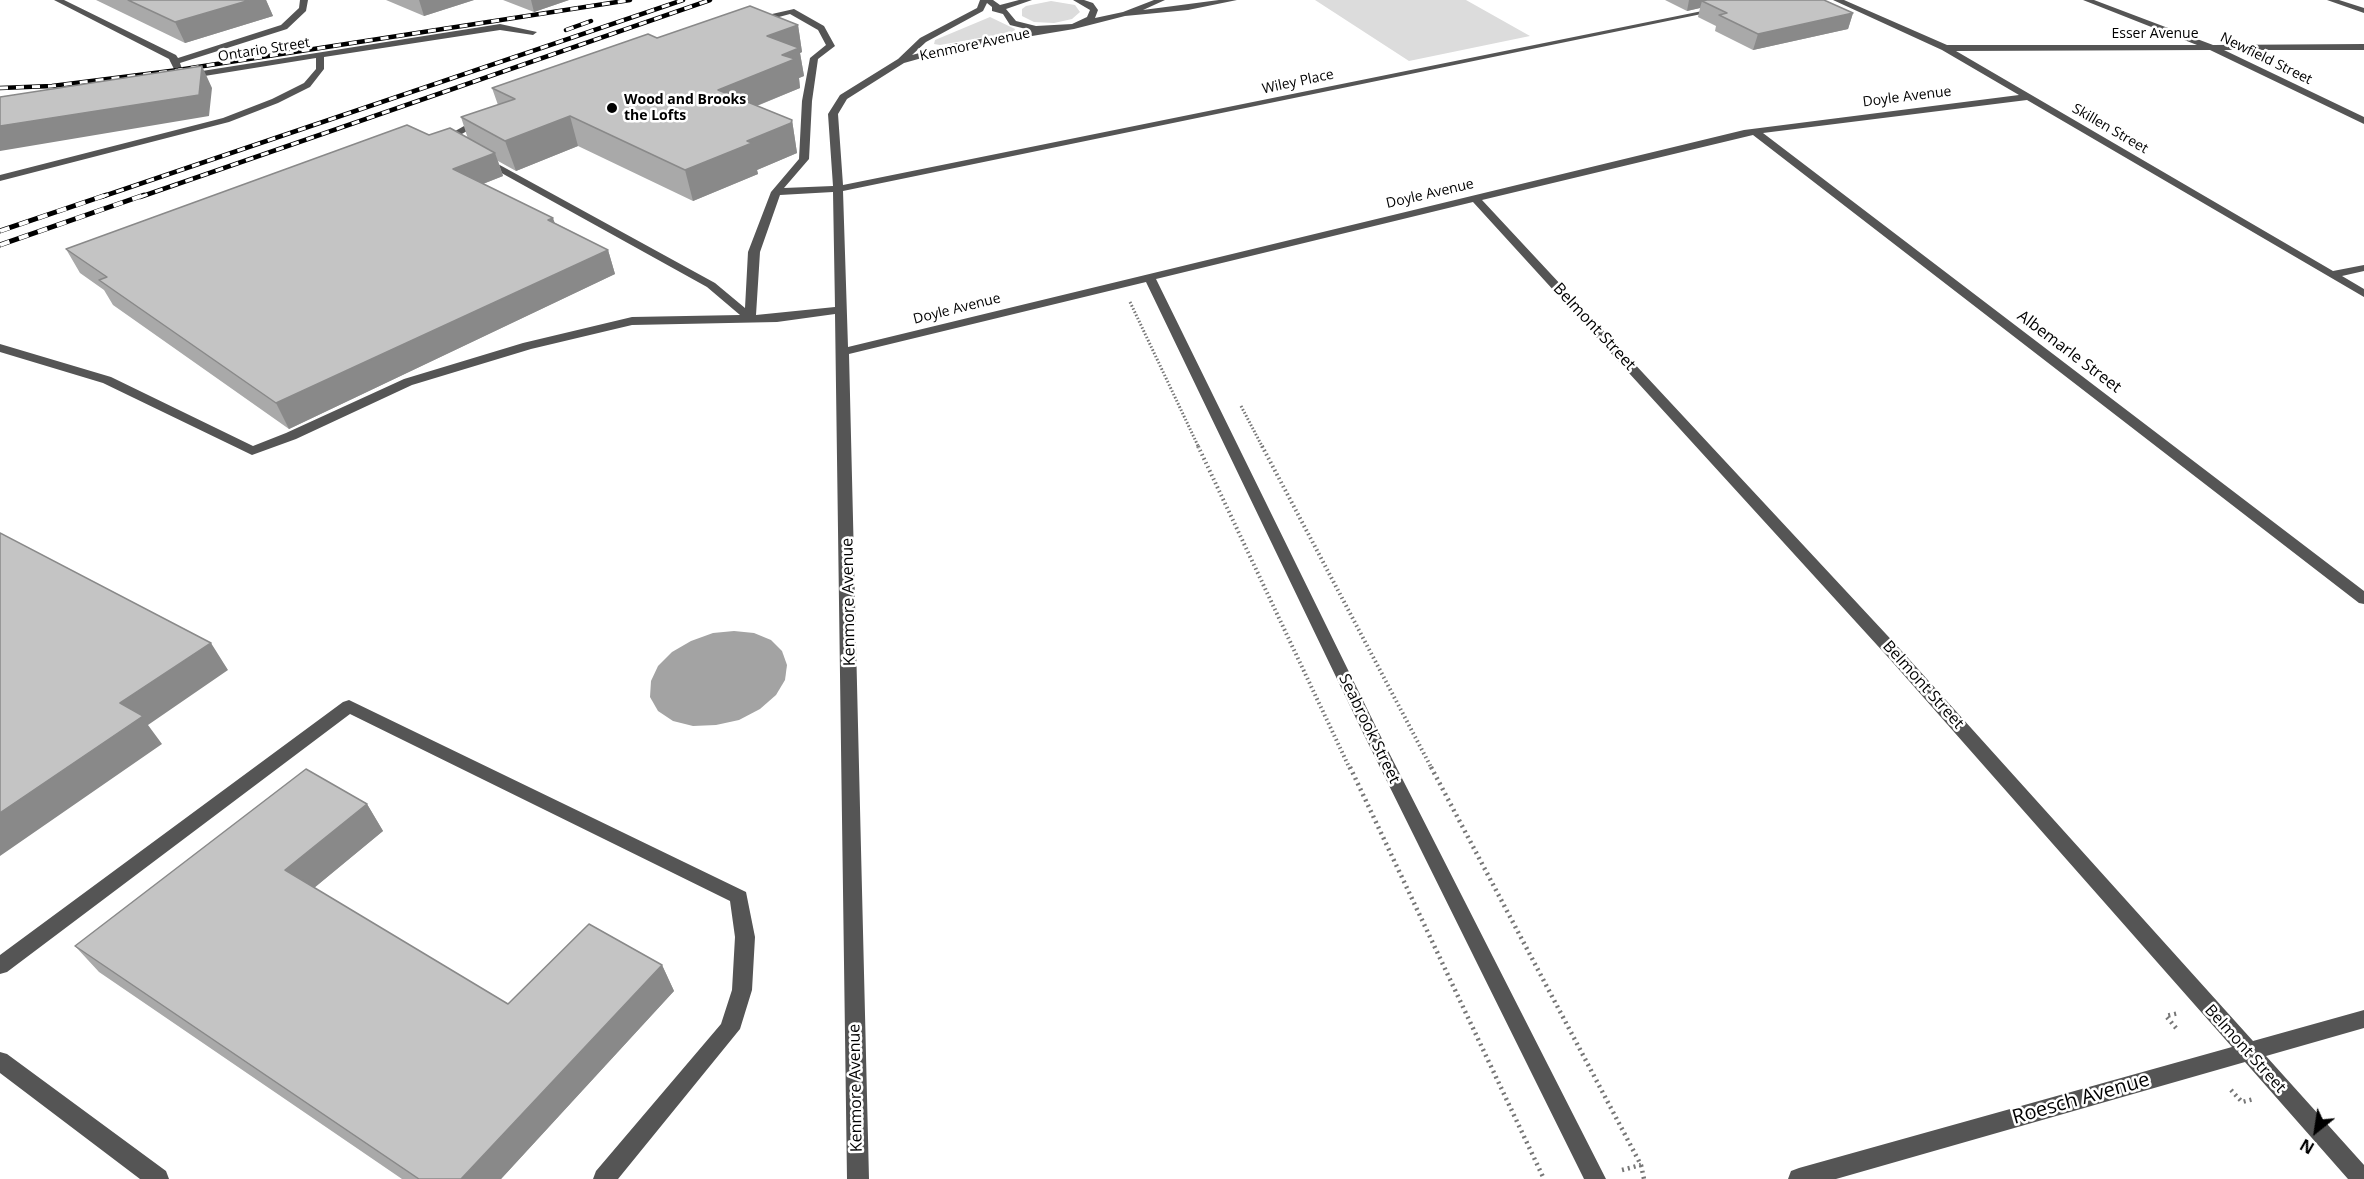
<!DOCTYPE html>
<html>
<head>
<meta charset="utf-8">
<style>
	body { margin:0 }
	#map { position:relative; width:2364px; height:1179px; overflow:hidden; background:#fff; font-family:"Open Sans",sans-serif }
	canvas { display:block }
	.north { position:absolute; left:2286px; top:1101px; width:60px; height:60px; -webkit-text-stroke:4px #fff; paint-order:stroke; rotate:210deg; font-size:16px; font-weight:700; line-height:24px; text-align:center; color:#000 }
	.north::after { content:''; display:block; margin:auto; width:21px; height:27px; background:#000; clip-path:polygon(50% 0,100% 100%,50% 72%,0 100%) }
</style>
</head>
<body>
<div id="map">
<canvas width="2364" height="1179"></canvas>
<div class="north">N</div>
</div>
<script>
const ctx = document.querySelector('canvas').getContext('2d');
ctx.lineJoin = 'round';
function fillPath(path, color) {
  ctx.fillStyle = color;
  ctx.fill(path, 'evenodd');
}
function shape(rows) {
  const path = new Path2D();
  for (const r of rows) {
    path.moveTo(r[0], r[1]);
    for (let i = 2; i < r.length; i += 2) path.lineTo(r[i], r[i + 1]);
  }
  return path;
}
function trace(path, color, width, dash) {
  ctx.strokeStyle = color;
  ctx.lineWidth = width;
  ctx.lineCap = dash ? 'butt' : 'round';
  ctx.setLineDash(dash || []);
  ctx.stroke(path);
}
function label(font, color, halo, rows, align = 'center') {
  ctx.font = font + ' "Open Sans",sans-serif';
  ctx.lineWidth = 5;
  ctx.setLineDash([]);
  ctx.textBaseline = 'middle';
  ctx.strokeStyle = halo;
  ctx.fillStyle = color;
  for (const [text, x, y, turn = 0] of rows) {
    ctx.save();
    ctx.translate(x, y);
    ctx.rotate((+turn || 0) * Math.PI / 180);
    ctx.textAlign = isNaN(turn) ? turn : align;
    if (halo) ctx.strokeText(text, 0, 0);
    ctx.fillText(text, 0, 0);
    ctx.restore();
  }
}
fillPath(shape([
	[1315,0,1466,0,1530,36,1409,61],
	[1051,1,1075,5,1080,12,1072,19,1054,23,1034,22,1022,16,1022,9,1026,6],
	[990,17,1015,29,1014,32,940,45,934,44,935,40]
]), '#dcdcdc');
fillPath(shape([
	[734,631,754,633,771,640,782,651,787,665,785,680,776,695,760,709,739,720,716,725,693,726,673,721,658,711,650,697,651,681,658,666,672,652,691,641,713,633]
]), '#a3a3a3');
trace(shape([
	[1130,302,1199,448],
	[1241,406,1263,448]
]), '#777', 3, [1.5, 2]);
trace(shape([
	[1198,446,1350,769],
	[1262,446,1432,769]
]), '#777', 4, [1.5, 3]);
trace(shape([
	[1350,767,1544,1179],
	[1431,767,1641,1165,1644,1179],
	[2176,1028,2166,1016,2179,1013],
	[2231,1090,2242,1102,2254,1099],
	[1622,1170,1641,1165]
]), '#777', 4.5, [2, 4]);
fillPath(shape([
	[54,0,64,0,176,55,178,58,281,25,299,8,300,0,308,0,306,11,287,29,180,63,182,69,178,72,174,69,169,59,54,0],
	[980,0,993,0,1000,5,1019,0,1032,0,1006,9,1016,21,1036,26,1072,24,1087,17,1090,10,1073,0,1084,0,1093,3,1098,10,1095,18,1123,12,1154,0,1165,0,1143,10,1219,0,1237,0,1188,10,1125,16,1074,29,954,49,904,63,847,99,838,114,843,185,1717,8,1721,10,843,191,848,347,1744,130,2019,95,1942,50,1833,0,1844,0,1947,45,2197,45,2083,0,2094,0,2213,45,2364,44,2364,50,2224,50,2364,117,2364,124,2210,50,1956,51,2333,271,2364,265,2364,271,2342,276,2364,289,2364,297,2027,100,1763,133,2364,591,2364,604,2359,603,1753,135,1482,200,1899,648,2253,1041,2364,1010,2364,1028,2266,1056,2364,1165,2364,1179,2348,1179,2245,1062,1836,1179,1788,1179,1791,1171,1799,1168,2232,1047,1887,656,1473,202,1156,279,1379,733,1606,1179,1584,1179,1363,733,1146,282,849,354,869,1179,847,1179,835,314,777,322,632,325,531,349,412,385,296,439,252,455,103,383,0,352,0,344,111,377,253,446,286,433,404,379,523,343,632,317,740,315,707,287,478,160,487,158,715,283,745,308,748,252,771,192,799,159,802,101,810,58,826,45,818,30,790,14,753,24,750,23,750,19,794,9,824,26,835,46,818,59,812,101,809,159,784,188,833,186,828,114,840,95,898,59,920,38,977,8,980,0],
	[987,3,992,7,992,11,1003,14,1010,25,1030,30,953,44,912,55,926,42,983,11,987,3],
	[833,192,835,307,756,315,760,252,780,195,833,192],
	[2327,0,2339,0,2364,8,2364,13,2327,0],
	[500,24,537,32,533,35,500,30,324,57,324,69,310,87,278,103,229,122,0,181,0,175,223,118,272,99,304,83,316,69,316,58,186,79,181,76,183,74,500,24],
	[480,117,488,119,453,139,456,142,454,144,448,144,441,139,480,117],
	[349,700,746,892,755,937,752,990,740,1029,618,1179,593,1179,596,1171,721,1024,732,990,735,937,730,901,350,714,7,972,0,974,0,955,343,702,349,700],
	[0,1052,7,1054,166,1171,169,1179,140,1179,0,1073,0,1052]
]), '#555');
const railFar1 = shape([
	[566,30,591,21],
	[0,88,52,86,178,70,630,0],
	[101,197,683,0],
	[140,197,710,0]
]);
const rail = shape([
	[0,231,106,195],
	[0,245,144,195]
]);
trace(railFar1, '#000', 4.5);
trace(rail, '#000', 5);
trace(railFar1, '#fff', 3, [8]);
trace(rail, '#fff', 4, [10]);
fillPath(shape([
	[96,0,266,0,273,16,185,43],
	[386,0,474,0,424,16],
	[503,0,569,0,534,12],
	[1665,0,1824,0,1853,13,1848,29,1753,50,1715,31,1716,26,1698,17,1700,8,1687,11],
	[798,25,802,52,800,53,804,76,799,78,800,88,757,106,792,120,797,153,757,170,758,174,693,201,578,146,516,171,498,161,503,176,483,184,555,223,608,250,615,274,289,429,113,305,104,290,80,273,66,249,429,135,468,139,461,117,498,105,492,88,657,38],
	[367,804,383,831,314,888,508,1004,662,965,674,991,501,1179,402,1179,99,972,75,946]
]), '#a9a9a9');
fillPath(shape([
	[250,0,266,0,273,16,185,43,175,22],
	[419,0,474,0,424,16],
	[531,0,569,0,534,12],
	[1689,0,1741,0,1702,1,1700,8,1687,11],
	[1853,13,1848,29,1753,50,1758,34],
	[798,25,802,52,800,53,804,76,799,78,800,88,724,119,718,90,767,36],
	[202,66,212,88,209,116,0,151,0,126],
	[570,116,578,146,516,171,505,141],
	[792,120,797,153,757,170,758,174,693,201,685,170],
	[495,153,503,176,462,192,453,169],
	[553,218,561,241,548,220],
	[608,250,615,274,289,429,276,403],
	[211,643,228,670,148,725,162,744,0,856,0,813,120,703],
	[367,804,383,831,303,897,285,870],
	[662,965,674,991,501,1179,461,1179]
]), '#898989');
const building = shape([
	[128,0,250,0,175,22,128,0],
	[1707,0,1824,0,1853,13,1758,34,1719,15,1727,13,1702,1,1707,0],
	[750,6,798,25,767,36,799,48,782,55,795,59,718,90,792,120,791,123,747,141,752,143,685,170,570,116,505,141,461,117,515,99,492,88,648,34,657,38,750,6],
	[202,66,199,95,0,126,0,97,202,66],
	[407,125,429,135,450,128,495,153,453,169,553,218,548,220,608,250,276,403,99,280,107,277,66,249,407,125],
	[0,533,211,643,120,703,143,716,0,813,0,533],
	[306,769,367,804,285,870,508,1004,589,924,662,965,461,1179,419,1179,75,946,306,769]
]);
fillPath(building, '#c4c4c4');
trace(building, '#898989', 1.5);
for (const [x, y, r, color] of [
	[612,108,6,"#000"]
]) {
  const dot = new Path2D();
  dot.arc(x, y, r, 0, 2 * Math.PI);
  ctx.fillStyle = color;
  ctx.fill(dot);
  trace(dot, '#fff', 2);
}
label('14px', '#000', '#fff', [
	["Esser Avenue",2155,34],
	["Kenmore Avenue",975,45,-12],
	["Ontario Street",264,50,-9],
	["Newfield Street",2266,59,26],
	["Wiley Place",1298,82,-12],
	["Doyle Avenue",1907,97,-7],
	["Skillen Street",2110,129,30],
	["Doyle Avenue",1430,194,-13],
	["Doyle Avenue",957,309,-14]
]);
label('bold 14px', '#000', '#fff', [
	["Wood and Brooks",624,100],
	["the Lofts",624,116]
], 'left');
label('16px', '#000', '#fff', [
	["Belmont Street",1594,327,47],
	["Albemarle Street",2069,352,37],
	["Kenmore Avenue",849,602,-91],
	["Belmont Street",1923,685,48],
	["Seabrook Street",1369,729,64],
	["Belmont Street",2245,1049,48],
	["Kenmore Avenue",856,1088,-91]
]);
label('20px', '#000', '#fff', [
	["Roesch Avenue",2081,1099,-16]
]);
</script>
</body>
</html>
